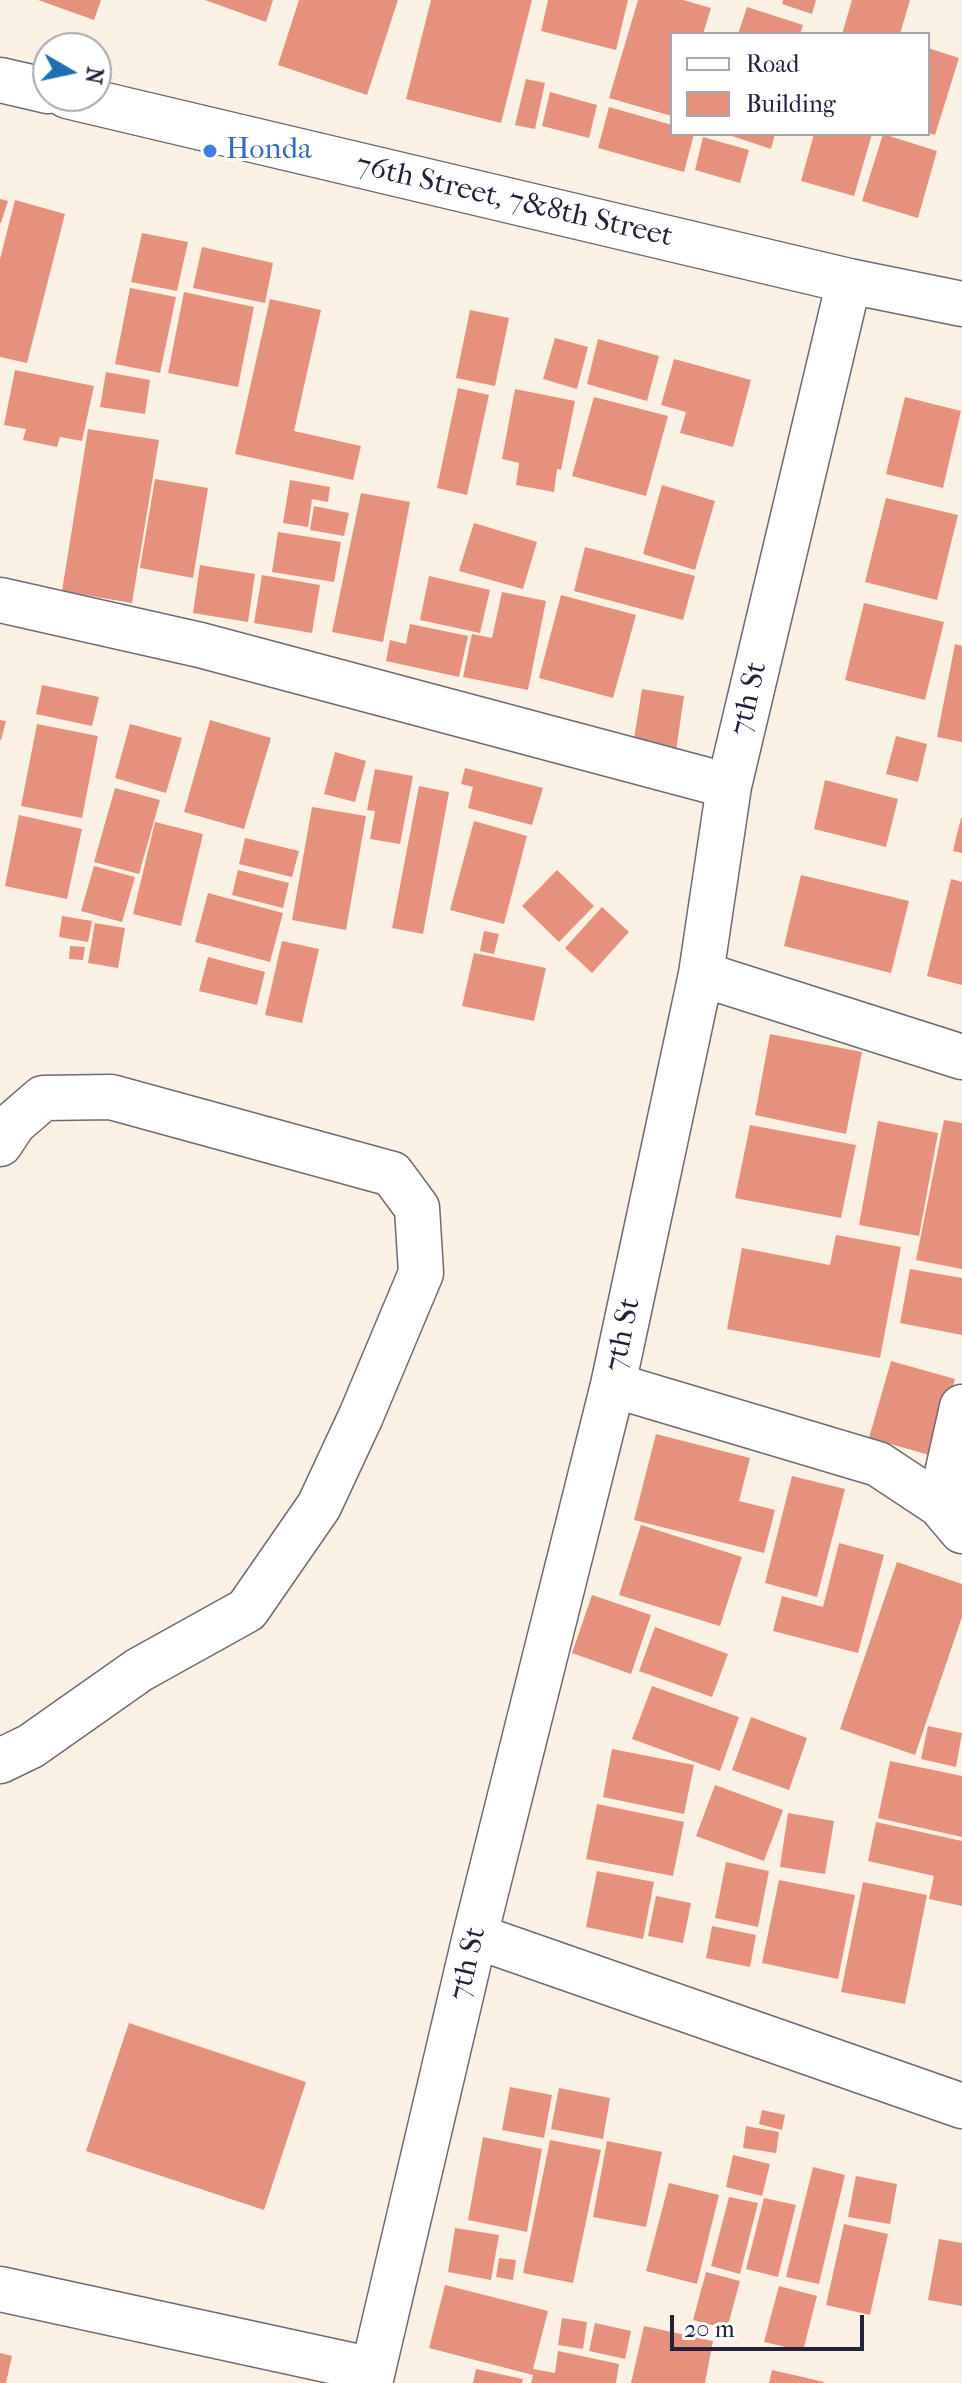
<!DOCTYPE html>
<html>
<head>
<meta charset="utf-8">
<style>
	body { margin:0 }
	#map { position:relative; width:962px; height:2383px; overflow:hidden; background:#faf0e3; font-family:"IM FELL French Canon",serif }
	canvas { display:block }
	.legend { position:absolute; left:670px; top:32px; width:260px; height:104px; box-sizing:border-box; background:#fff; border:2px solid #a7a7b1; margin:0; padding:10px 14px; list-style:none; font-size:24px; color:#22223b }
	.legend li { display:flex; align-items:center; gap:16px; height:40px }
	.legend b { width:40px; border:2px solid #a7a7b1 }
	.north { position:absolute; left:32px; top:32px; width:80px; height:80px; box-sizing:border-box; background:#fff; border:2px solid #a7a7b1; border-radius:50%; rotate:99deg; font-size:22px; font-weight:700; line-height:32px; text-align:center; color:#22223b }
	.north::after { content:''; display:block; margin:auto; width:28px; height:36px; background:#1f6fb2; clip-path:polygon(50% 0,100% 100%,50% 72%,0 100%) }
	.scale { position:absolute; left:670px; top:2315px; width:194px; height:36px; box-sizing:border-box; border:4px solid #22223b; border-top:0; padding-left:10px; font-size:24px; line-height:28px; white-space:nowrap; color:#22223b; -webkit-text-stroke:6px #fff; paint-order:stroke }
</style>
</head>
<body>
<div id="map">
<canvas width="962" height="2383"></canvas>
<ul class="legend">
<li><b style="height:10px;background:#fff"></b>Road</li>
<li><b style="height:22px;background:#e6917e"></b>Building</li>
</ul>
<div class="north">N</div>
<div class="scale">20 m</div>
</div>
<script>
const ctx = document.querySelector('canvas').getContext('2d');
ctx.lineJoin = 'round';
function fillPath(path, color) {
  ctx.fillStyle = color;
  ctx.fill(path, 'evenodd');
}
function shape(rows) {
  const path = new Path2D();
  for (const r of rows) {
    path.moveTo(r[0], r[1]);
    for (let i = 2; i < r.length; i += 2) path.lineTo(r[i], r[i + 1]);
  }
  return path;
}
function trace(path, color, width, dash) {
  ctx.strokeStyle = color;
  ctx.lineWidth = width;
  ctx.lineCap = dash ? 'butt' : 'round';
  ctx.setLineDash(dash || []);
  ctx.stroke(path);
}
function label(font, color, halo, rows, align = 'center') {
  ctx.font = font + ' "IM FELL French Canon",serif';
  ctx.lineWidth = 6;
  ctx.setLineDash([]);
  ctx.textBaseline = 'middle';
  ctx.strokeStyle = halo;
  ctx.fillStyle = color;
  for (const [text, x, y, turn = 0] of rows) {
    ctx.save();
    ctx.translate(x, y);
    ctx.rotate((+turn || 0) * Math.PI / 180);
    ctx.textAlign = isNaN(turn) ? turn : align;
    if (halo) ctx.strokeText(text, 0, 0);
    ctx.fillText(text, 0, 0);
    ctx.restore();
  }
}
fillPath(shape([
	[38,0,101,0,94,20],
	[205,0,273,0,266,22],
	[299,0,398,0,367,95,278,65],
	[431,0,532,0,501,123,406,99],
	[548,0,628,0,616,50,541,31],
	[638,0,683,0,711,8,703,34,672,34,672,116,609,98],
	[783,0,816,0,812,14,782,4],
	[852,0,910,0,900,34,842,34],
	[747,7,803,25,800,34,738,34],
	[928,48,959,58,935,135,928,133],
	[526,79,545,83,535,129,515,125],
	[550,92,597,105,589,138,542,126],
	[609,107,672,125,672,134,694,134,684,172,598,148],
	[726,134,775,134,771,149],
	[814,134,872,134,854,196,801,181],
	[883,134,937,151,918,218,862,201],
	[703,137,749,150,740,183,695,170],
	[0,199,8,201,1,223,0,223],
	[15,200,65,214,27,363,0,357,0,259],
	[142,233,188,242,177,291,131,282],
	[202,247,273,263,265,303,193,288],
	[130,288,176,297,160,373,115,364],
	[184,292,254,307,238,387,168,373],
	[270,299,321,310,294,431,361,446,353,480,235,454],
	[470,310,509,318,495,386,456,378],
	[555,338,588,347,577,389,543,379],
	[598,339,659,356,647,401,587,384],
	[674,359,751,380,733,447,680,433,686,412,661,405],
	[15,370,94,386,82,441,60,437,57,447,23,440,26,429,4,425],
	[106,372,150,380,145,414,100,407],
	[458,388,489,395,467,495,437,488],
	[515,389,575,401,561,470,557,469,554,492,516,485,519,463,502,459],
	[594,397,668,416,646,496,572,476],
	[905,397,961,411,943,488,886,474],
	[88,429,159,440,132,603,62,591],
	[155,479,208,488,193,578,140,568],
	[290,480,330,487,328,502,312,499,308,527,283,523],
	[662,485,715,501,695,570,643,554],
	[361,493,410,502,383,642,332,632],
	[886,498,958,515,937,600,865,582],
	[314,506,349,513,344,536,310,530],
	[474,523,537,542,523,589,459,571],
	[278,532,341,542,334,582,272,572],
	[585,547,695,576,683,620,574,591],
	[200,565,255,574,248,622,193,613],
	[262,575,320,585,312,633,254,623],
	[429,576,490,590,480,633,420,620],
	[502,592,546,601,528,690,463,677,472,634,492,638],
	[561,595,636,615,613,698,539,678],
	[864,603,944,622,925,700,845,680],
	[410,624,468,636,459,677,386,661,390,640,406,644],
	[955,644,962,646,962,742,937,737],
	[42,685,99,697,92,726,36,714],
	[642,689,684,696,676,751,633,745],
	[0,720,6,721,1,740,0,740],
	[210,720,271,738,244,829,184,812],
	[37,724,98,736,82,818,21,806],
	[130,724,182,738,166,793,115,778],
	[896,736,927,744,918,782,886,774],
	[335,752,366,761,355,802,324,794],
	[465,768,543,788,532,825,468,808,473,787,461,784],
	[375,769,413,776,400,844,370,839,375,811,367,810],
	[825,780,898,799,886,847,814,829],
	[419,786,449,792,423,934,392,928],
	[115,788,160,800,139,874,94,862],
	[312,807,366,816,346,930,292,920],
	[19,815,82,829,67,899,5,886],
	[961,818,962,818,962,853,953,851],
	[474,821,527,836,504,924,450,910],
	[155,822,203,834,181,926,133,914],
	[245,838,299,851,292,877,239,864],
	[94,866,135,877,122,922,81,911],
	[238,870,289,883,283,908,232,895],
	[557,870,594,906,559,942,522,906],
	[801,875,909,901,891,973,784,946],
	[951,879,962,882,962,985,927,976],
	[208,893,283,913,270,962,195,942],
	[602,907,629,932,592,973,565,948],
	[62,916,92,921,88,942,59,937],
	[95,923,125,928,118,968,88,963],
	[484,931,499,934,494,954,480,951],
	[282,941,319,949,302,1023,265,1015],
	[70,946,85,947,83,960,69,959],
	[474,953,546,968,534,1021,462,1006],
	[208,957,265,972,257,1005,199,991],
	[770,1034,862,1052,846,1134,755,1115],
	[944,1120,962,1123,962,1269,916,1260],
	[878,1121,938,1133,919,1236,859,1225],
	[750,1125,856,1145,841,1218,735,1198],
	[836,1235,901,1247,880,1358,727,1329,742,1248,830,1265],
	[910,1269,962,1278,962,1335,900,1323],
	[891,1361,955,1379,933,1456,869,1438],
	[656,1434,750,1458,739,1501,775,1510,764,1553,634,1520],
	[792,1476,845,1489,817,1597,765,1583],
	[641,1525,742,1557,720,1626,619,1595],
	[839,1543,884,1555,858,1653,773,1631,782,1596,823,1607],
	[897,1562,962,1584,962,1617,915,1755,840,1729],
	[592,1595,651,1615,631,1674,572,1653],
	[655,1627,728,1654,712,1697,639,1671],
	[652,1686,739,1717,720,1771,632,1739],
	[751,1717,807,1738,789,1790,732,1770],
	[928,1726,962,1733,956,1767,921,1759],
	[612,1749,694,1765,684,1814,603,1797],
	[890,1761,962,1776,962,1837,878,1818],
	[715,1785,783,1810,764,1861,696,1836],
	[597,1804,684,1822,673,1876,586,1859],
	[788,1813,834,1821,825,1874,780,1867],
	[876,1822,962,1841,962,1906,929,1899,934,1876,868,1861],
	[726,1862,769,1871,758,1927,715,1918],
	[597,1871,654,1882,643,1939,586,1927],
	[779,1880,855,1895,838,1979,762,1963],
	[863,1882,927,1895,905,2004,841,1992],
	[656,1896,691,1903,683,1943,648,1936],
	[712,1926,756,1935,750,1967,706,1958],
	[129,2023,306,2082,264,2210,86,2151],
	[510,2087,552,2095,544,2138,502,2130],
	[559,2088,610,2098,603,2139,551,2129],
	[762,2110,785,2115,782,2130,759,2124],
	[746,2126,779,2132,776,2153,743,2148],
	[483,2137,542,2149,527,2232,468,2220],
	[550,2140,601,2150,573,2283,523,2273],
	[607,2141,662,2152,646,2227,593,2217],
	[733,2155,770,2164,762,2196,726,2187],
	[813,2167,845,2175,819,2284,786,2277],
	[856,2176,897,2184,890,2224,848,2217],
	[669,2183,719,2195,697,2284,646,2271],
	[729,2197,758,2203,740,2274,711,2266],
	[764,2198,796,2205,778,2277,746,2269],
	[844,2224,888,2234,870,2315,826,2305],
	[455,2228,499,2235,491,2280,448,2272],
	[939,2239,962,2243,962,2306,928,2300],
	[499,2258,516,2260,513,2280,496,2277],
	[706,2272,740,2281,727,2329,693,2320],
	[445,2285,548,2311,533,2369,555,2373,558,2351,619,2364,616,2383,531,2383,533,2375,429,2348],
	[779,2286,817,2296,803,2351,764,2342],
	[562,2318,587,2322,583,2349,558,2345],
	[595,2323,631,2331,625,2359,589,2351],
	[644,2326,713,2341,705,2383,631,2383],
	[0,2353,12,2356,6,2383,0,2383],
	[476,2369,523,2379,522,2383,473,2383],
	[772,2370,824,2382,823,2383,769,2383]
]), '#e6917e');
const minor = shape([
	[0,80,48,91],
	[67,96,849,281,962,304],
	[0,600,200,645,729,786],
	[701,974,962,1057],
	[0,1144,14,1123,43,1098,111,1097,392,1174,417,1208,421,1273,361,1416,319,1506,247,1610,139,1670,31,1746,0,1761],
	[613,1385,878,1464,940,1505,962,1531],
	[940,1505,962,1407],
	[475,1936,962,2106],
	[0,2289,373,2370],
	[370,2383,475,1936,613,1385,701,974,729,786,849,281]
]);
trace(minor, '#6e6a76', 47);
trace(minor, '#fff', 44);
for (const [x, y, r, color] of [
	[210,151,8,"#3f7fe0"]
]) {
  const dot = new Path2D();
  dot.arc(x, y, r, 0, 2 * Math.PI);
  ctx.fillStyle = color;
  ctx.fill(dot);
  trace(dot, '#fff', 3);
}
label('30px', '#366cbe', '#fff', [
	["Honda",226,151]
], 'left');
label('30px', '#22223b', '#fff', [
	["76th Street, 7&8th Street",514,202,13],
	["7th St",750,699,-77],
	["7th St",624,1335,-78],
	["7th St",469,1964,-77]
]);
</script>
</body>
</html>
